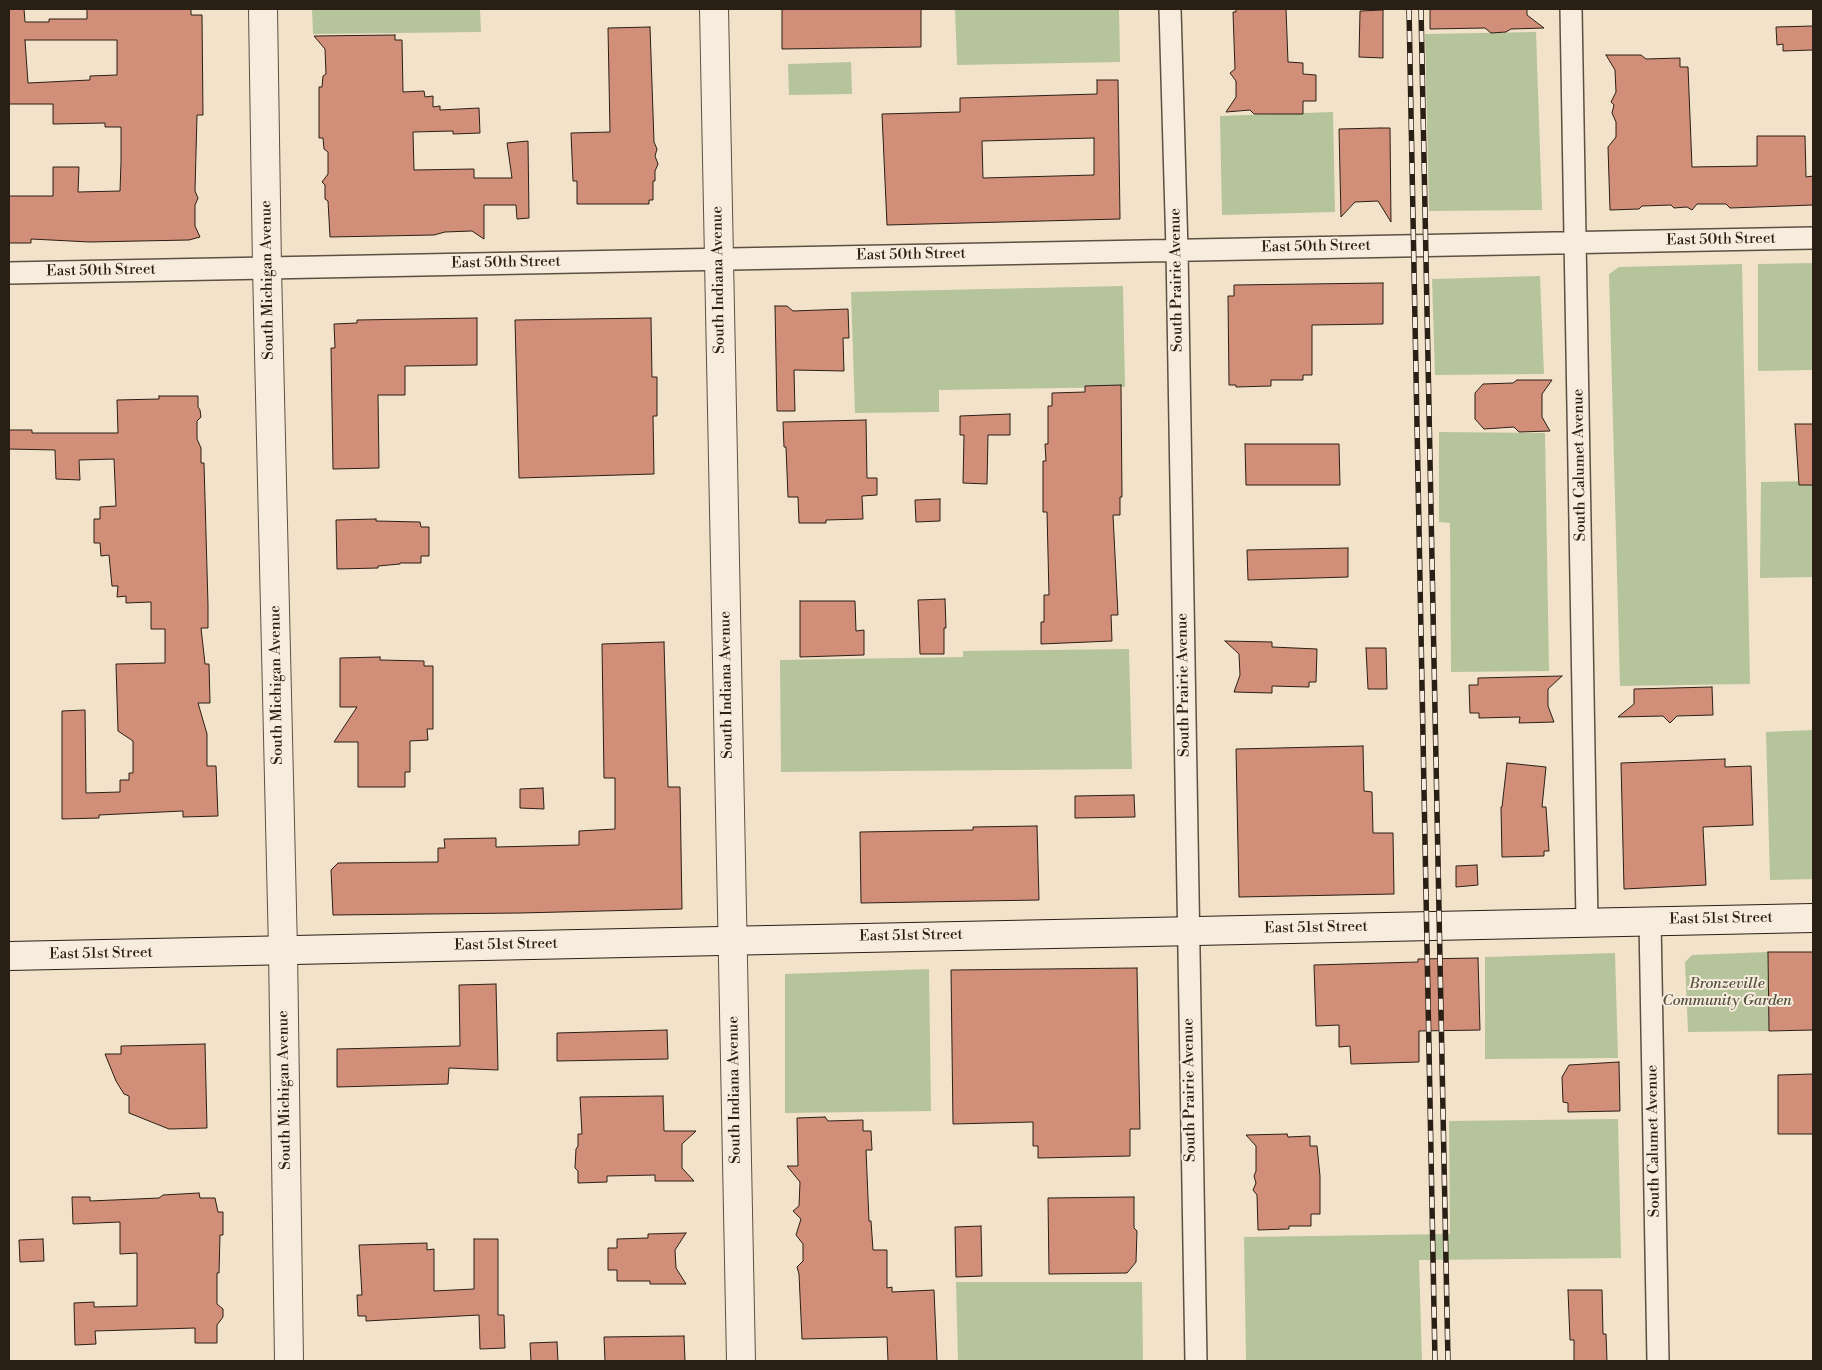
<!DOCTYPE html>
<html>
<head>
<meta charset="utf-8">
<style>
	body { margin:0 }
	#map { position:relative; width:1822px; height:1370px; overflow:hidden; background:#f3e2ca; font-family:"Libre Bodoni",serif }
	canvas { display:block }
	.frame { position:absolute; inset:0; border:10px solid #2a1f15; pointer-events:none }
</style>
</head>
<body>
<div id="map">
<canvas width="1822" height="1370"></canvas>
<div class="frame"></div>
</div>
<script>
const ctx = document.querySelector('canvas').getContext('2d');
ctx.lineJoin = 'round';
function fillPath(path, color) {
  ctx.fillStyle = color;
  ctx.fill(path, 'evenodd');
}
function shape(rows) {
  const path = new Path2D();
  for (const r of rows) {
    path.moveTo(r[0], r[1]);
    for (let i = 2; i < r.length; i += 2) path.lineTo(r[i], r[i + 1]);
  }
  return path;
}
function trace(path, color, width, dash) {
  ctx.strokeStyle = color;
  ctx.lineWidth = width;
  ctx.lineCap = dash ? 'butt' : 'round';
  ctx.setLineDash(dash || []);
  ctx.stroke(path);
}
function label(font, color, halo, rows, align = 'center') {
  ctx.font = font + ' "Libre Bodoni",serif';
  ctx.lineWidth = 4;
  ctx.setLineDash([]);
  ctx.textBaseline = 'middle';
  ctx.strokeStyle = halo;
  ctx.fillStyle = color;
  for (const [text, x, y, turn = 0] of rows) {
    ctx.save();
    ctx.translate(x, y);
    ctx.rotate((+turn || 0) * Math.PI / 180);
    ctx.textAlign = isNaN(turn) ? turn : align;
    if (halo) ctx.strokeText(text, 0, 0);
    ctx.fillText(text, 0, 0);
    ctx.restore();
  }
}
fillPath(shape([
	[312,9,480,9,481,32,313,34],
	[955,9,1119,9,1120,62,957,65],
	[1536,32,1542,210,1429,211,1425,34],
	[851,62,852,94,789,95,788,64],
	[1333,112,1335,212,1222,215,1220,116],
	[1813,263,1813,370,1758,371,1758,264],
	[1742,264,1750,684,1620,686,1609,274,1619,267],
	[1540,276,1544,374,1435,375,1432,279],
	[1123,286,1125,387,939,390,939,412,855,413,851,292],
	[1439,432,1545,433,1549,671,1451,672,1450,523,1439,522],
	[1813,481,1813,577,1760,578,1761,482],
	[1129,649,1132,769,781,772,780,660,963,657,963,651],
	[1813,730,1813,879,1770,880,1766,732],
	[1768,952,1769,1031,1688,1032,1685,962,1692,955],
	[1615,953,1618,1058,1485,1059,1485,957],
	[929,969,931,1111,785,1113,785,974],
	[1618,1119,1621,1258,1419,1260,1422,1361,1246,1361,1244,1237,1450,1234,1449,1121],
	[956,1282,1142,1282,1143,1361,958,1361]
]), '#b5c49b');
const building = shape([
	[9,9,24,9,25,22,49,22,49,19,87,19,87,9,191,9,191,15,202,15,203,115,197,115,195,191,198,198,195,205,195,226,200,237,189,240,90,242,31,239,31,243,9,243,9,196,53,196,53,167,79,167,78,192,120,191,121,162,121,127,105,127,105,123,53,124,53,104,9,104,9,9],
	[25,40,117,40,117,75,90,76,90,80,28,83,25,40],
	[782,9,921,9,921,47,782,49,782,9],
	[1236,9,1286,9,1288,62,1303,63,1303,74,1316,75,1316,101,1303,101,1303,114,1254,114,1250,110,1226,112,1236,97,1236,81,1230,73,1235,69,1233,12,1236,12,1236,9],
	[1430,9,1527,9,1527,15,1544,28,1511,29,1506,32,1491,33,1485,28,1430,29,1430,9],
	[1383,10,1383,58,1359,57,1360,11,1383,10],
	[1813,26,1813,50,1783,51,1783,44,1777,45,1776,27,1813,26],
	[650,27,654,142,657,149,655,156,658,164,655,171,655,181,653,181,653,200,649,200,649,204,577,204,577,181,573,181,571,133,610,132,608,28,650,27],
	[395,35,395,40,402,40,403,92,424,91,425,97,433,96,433,107,440,106,440,110,479,108,480,133,453,134,453,131,413,132,414,170,474,169,474,178,512,178,507,143,528,141,529,218,517,219,516,205,484,205,484,239,472,231,445,232,434,235,330,237,328,201,325,199,325,185,322,182,328,174,328,152,324,149,323,138,319,138,319,87,322,87,323,76,326,74,325,49,314,36,395,35],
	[1606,55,1641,55,1646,59,1680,58,1680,67,1688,67,1692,167,1757,166,1757,136,1805,136,1806,177,1813,176,1813,205,1730,208,1726,204,1697,204,1692,210,1687,207,1674,208,1671,205,1642,206,1639,209,1610,210,1608,147,1616,137,1616,122,1612,113,1614,105,1611,102,1616,92,1615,70,1606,55],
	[1097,80,1118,80,1120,219,887,225,882,114,960,112,960,98,1097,94,1097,80],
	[1094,138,1094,175,983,178,982,141,1094,138],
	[1380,128,1390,128,1391,222,1378,201,1355,202,1341,217,1339,129,1380,128],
	[1383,283,1383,324,1312,325,1312,375,1303,375,1303,380,1271,380,1271,386,1236,387,1236,385,1229,385,1228,296,1234,296,1234,285,1383,283],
	[775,306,787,306,793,311,848,309,849,338,843,338,844,371,794,370,795,411,777,411,775,306],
	[477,318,477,365,405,366,405,395,378,395,379,468,333,469,331,348,335,348,334,324,357,323,357,320,477,318],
	[651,318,652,377,657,377,657,416,653,416,654,474,519,478,515,320,651,318],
	[1517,380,1552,380,1542,394,1542,417,1550,431,1519,432,1514,427,1484,429,1475,419,1475,393,1483,384,1513,383,1517,380],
	[1121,385,1122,497,1120,497,1120,515,1113,515,1118,615,1111,615,1112,641,1041,644,1041,622,1044,622,1044,595,1049,595,1047,512,1043,512,1043,461,1046,461,1045,444,1048,444,1048,406,1052,406,1052,393,1085,392,1085,386,1121,385],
	[159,396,198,396,198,407,200,410,201,417,197,421,197,439,201,448,201,463,204,463,208,605,208,628,201,628,205,664,209,664,210,703,198,703,207,734,207,766,216,766,218,816,183,817,183,811,99,815,99,818,62,819,62,711,85,710,86,793,120,792,120,780,129,780,129,773,133,773,133,741,118,731,116,664,165,663,165,629,151,629,151,602,126,603,126,596,117,597,118,586,112,586,109,555,101,556,100,543,94,543,94,519,100,519,100,507,116,506,114,459,79,460,80,480,56,479,55,450,9,449,9,430,32,430,32,433,118,433,117,400,159,399,159,396],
	[1010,414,1010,435,988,435,987,484,963,483,964,435,960,435,960,416,1010,414],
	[866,420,867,478,877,478,877,495,862,496,863,519,826,520,826,523,799,523,798,497,788,497,786,447,784,447,783,422,866,420],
	[1795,424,1813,424,1813,485,1799,485,1795,424],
	[1245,444,1339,444,1340,485,1246,485,1245,444],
	[940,499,940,521,916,522,915,500,940,499],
	[376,519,376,521,420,522,421,527,429,527,429,556,421,556,421,563,400,563,400,564,378,566,378,568,337,569,336,520,376,519],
	[1348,548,1348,577,1248,580,1247,550,1348,548],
	[945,599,946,628,944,628,944,654,920,654,918,600,945,599],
	[800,601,855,601,856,631,864,630,864,655,800,657,800,601],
	[1225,641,1272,642,1272,647,1317,649,1316,682,1309,682,1309,687,1272,686,1272,693,1234,692,1240,675,1239,654,1225,641],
	[664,642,668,787,680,787,682,909,520,913,333,915,331,870,338,863,438,862,438,848,445,848,444,839,496,838,496,847,579,845,579,831,615,829,615,778,604,778,602,644,664,642],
	[1366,648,1386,648,1387,689,1368,689,1366,648],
	[380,657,380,660,424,661,424,666,433,666,433,729,427,729,428,740,410,741,410,772,405,772,405,787,358,787,358,742,334,742,357,707,340,707,340,658,380,657],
	[1562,676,1548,689,1548,706,1554,722,1519,723,1520,717,1479,718,1479,713,1470,713,1469,685,1478,685,1478,678,1562,676],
	[1712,687,1713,715,1677,716,1670,723,1663,716,1618,717,1634,704,1634,689,1712,687],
	[1363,746,1364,791,1372,792,1373,833,1393,833,1394,894,1239,897,1236,749,1363,746],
	[1725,759,1725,767,1751,766,1753,825,1703,827,1706,885,1624,889,1621,763,1725,759],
	[1507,763,1546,767,1542,807,1546,807,1549,851,1544,851,1544,856,1502,857,1501,807,1502,807,1507,763],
	[543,788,544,809,520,808,520,789,543,788],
	[1134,795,1135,817,1075,818,1075,796,1134,795],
	[1037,826,1039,900,861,903,860,832,973,830,973,827,1037,826],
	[1477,865,1478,885,1456,887,1456,866,1477,865],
	[1768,952,1813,952,1813,1030,1769,1031,1768,952],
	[1478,958,1480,1030,1419,1031,1419,1062,1351,1064,1350,1046,1339,1047,1339,1025,1316,1026,1314,965,1418,962,1418,959,1478,958],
	[1137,968,1140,1129,1130,1129,1130,1156,1038,1158,1038,1146,1033,1146,1033,1122,953,1124,951,970,1137,968],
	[496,984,498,1070,449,1068,448,1084,337,1087,337,1049,460,1046,459,985,496,984],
	[667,1030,668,1059,557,1061,557,1033,667,1030],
	[205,1044,207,1128,169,1129,129,1113,129,1096,124,1094,116,1081,105,1054,121,1054,121,1046,205,1044],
	[1619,1062,1620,1111,1568,1112,1568,1103,1563,1102,1562,1077,1569,1065,1619,1062],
	[1813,1074,1813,1134,1778,1134,1778,1075,1813,1074],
	[663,1096,664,1131,696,1131,682,1144,682,1168,694,1181,655,1181,655,1175,607,1176,607,1182,578,1183,578,1171,575,1168,576,1149,578,1146,578,1134,582,1134,580,1097,663,1096],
	[825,1117,828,1121,863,1120,863,1131,871,1131,872,1150,866,1150,869,1221,871,1221,873,1250,887,1250,887,1288,892,1287,892,1292,934,1290,937,1361,888,1361,887,1337,802,1339,799,1274,797,1267,803,1261,803,1244,796,1235,801,1219,793,1211,799,1206,800,1182,787,1166,798,1166,797,1118,825,1117],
	[1287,1134,1288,1137,1310,1136,1310,1146,1317,1146,1320,1176,1320,1214,1311,1214,1311,1226,1289,1226,1289,1229,1258,1230,1257,1195,1253,1190,1256,1183,1254,1176,1256,1171,1256,1146,1246,1135,1287,1134],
	[199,1193,200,1198,215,1198,218,1212,223,1212,223,1235,220,1235,219,1273,217,1273,217,1304,223,1309,223,1317,217,1325,217,1343,195,1343,195,1328,95,1331,96,1344,75,1345,74,1303,94,1302,94,1307,137,1306,137,1253,120,1254,120,1222,73,1224,72,1197,90,1197,90,1201,159,1198,163,1195,199,1193],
	[1134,1197,1134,1228,1137,1231,1136,1262,1127,1273,1049,1274,1048,1198,1134,1197],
	[981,1226,982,1276,956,1277,955,1227,981,1226],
	[686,1233,675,1250,676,1268,686,1284,650,1284,650,1281,617,1281,617,1270,608,1270,608,1248,617,1248,617,1239,648,1238,648,1234,686,1233],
	[43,1239,44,1261,20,1262,19,1240,43,1239],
	[474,1239,498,1239,498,1315,504,1315,505,1348,480,1349,479,1315,366,1321,366,1316,358,1316,357,1295,362,1295,359,1245,427,1243,427,1250,434,1249,434,1291,474,1289,474,1239],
	[1568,1290,1602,1290,1603,1334,1606,1334,1607,1361,1574,1361,1574,1340,1570,1340,1568,1290],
	[684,1336,685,1361,605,1361,604,1337,684,1336],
	[557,1342,558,1361,531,1361,530,1343,557,1342]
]);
fillPath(building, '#d18f79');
trace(building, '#2a1f15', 1);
const minor = shape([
	[1170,9,1177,250,1196,1361],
	[1571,9,1587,922],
	[9,273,1813,238],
	[1650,921,1658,1361]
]);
const tertiary = shape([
	[263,9,267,268,283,950,289,1361],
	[714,9,741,1361]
]);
const secondary = shape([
	[9,956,1813,918]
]);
trace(minor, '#5c5042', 24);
trace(tertiary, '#5c5042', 30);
trace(secondary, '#2a1f15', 30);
trace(minor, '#f7ecdd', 21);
trace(tertiary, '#f7ecdd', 28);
trace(secondary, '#f7ecdd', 28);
const rail = shape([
	[1409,9,1435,1361],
	[1421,9,1448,1361]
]);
trace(rail, '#2a1f15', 5.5);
trace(rail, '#f7ecdd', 4, [11]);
label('15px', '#2a1f15', '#f7ecdd', [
	["East 50th Street",1721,240,-1],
	["East 50th Street",1316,247,-1],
	["East 50th Street",911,255,-1],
	["East 50th Street",506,263,-1],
	["East 50th Street",101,271,-1],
	["South Michigan Avenue",268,280,-91],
	["South Indiana Avenue",719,280,-91],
	["South Prairie Avenue",1177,280,-91],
	["South Calumet Avenue",1580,465,-91],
	["South Michigan Avenue",277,685,-91],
	["South Indiana Avenue",727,685,-91],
	["South Prairie Avenue",1184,685,-91],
	["East 51st Street",1721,919,-1],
	["East 51st Street",1316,928,-1],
	["East 51st Street",911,936,-1],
	["East 51st Street",506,945,-1],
	["East 51st Street",101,954,-1],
	["South Michigan Avenue",285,1090,-91],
	["South Indiana Avenue",735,1090,-91],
	["South Prairie Avenue",1190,1090,-91],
	["South Calumet Avenue",1654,1141,-91]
]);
label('italic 15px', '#54513d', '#f7ecdd', [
	["Bronzeville",1727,984],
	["Community Garden",1727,1001]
]);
</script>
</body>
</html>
